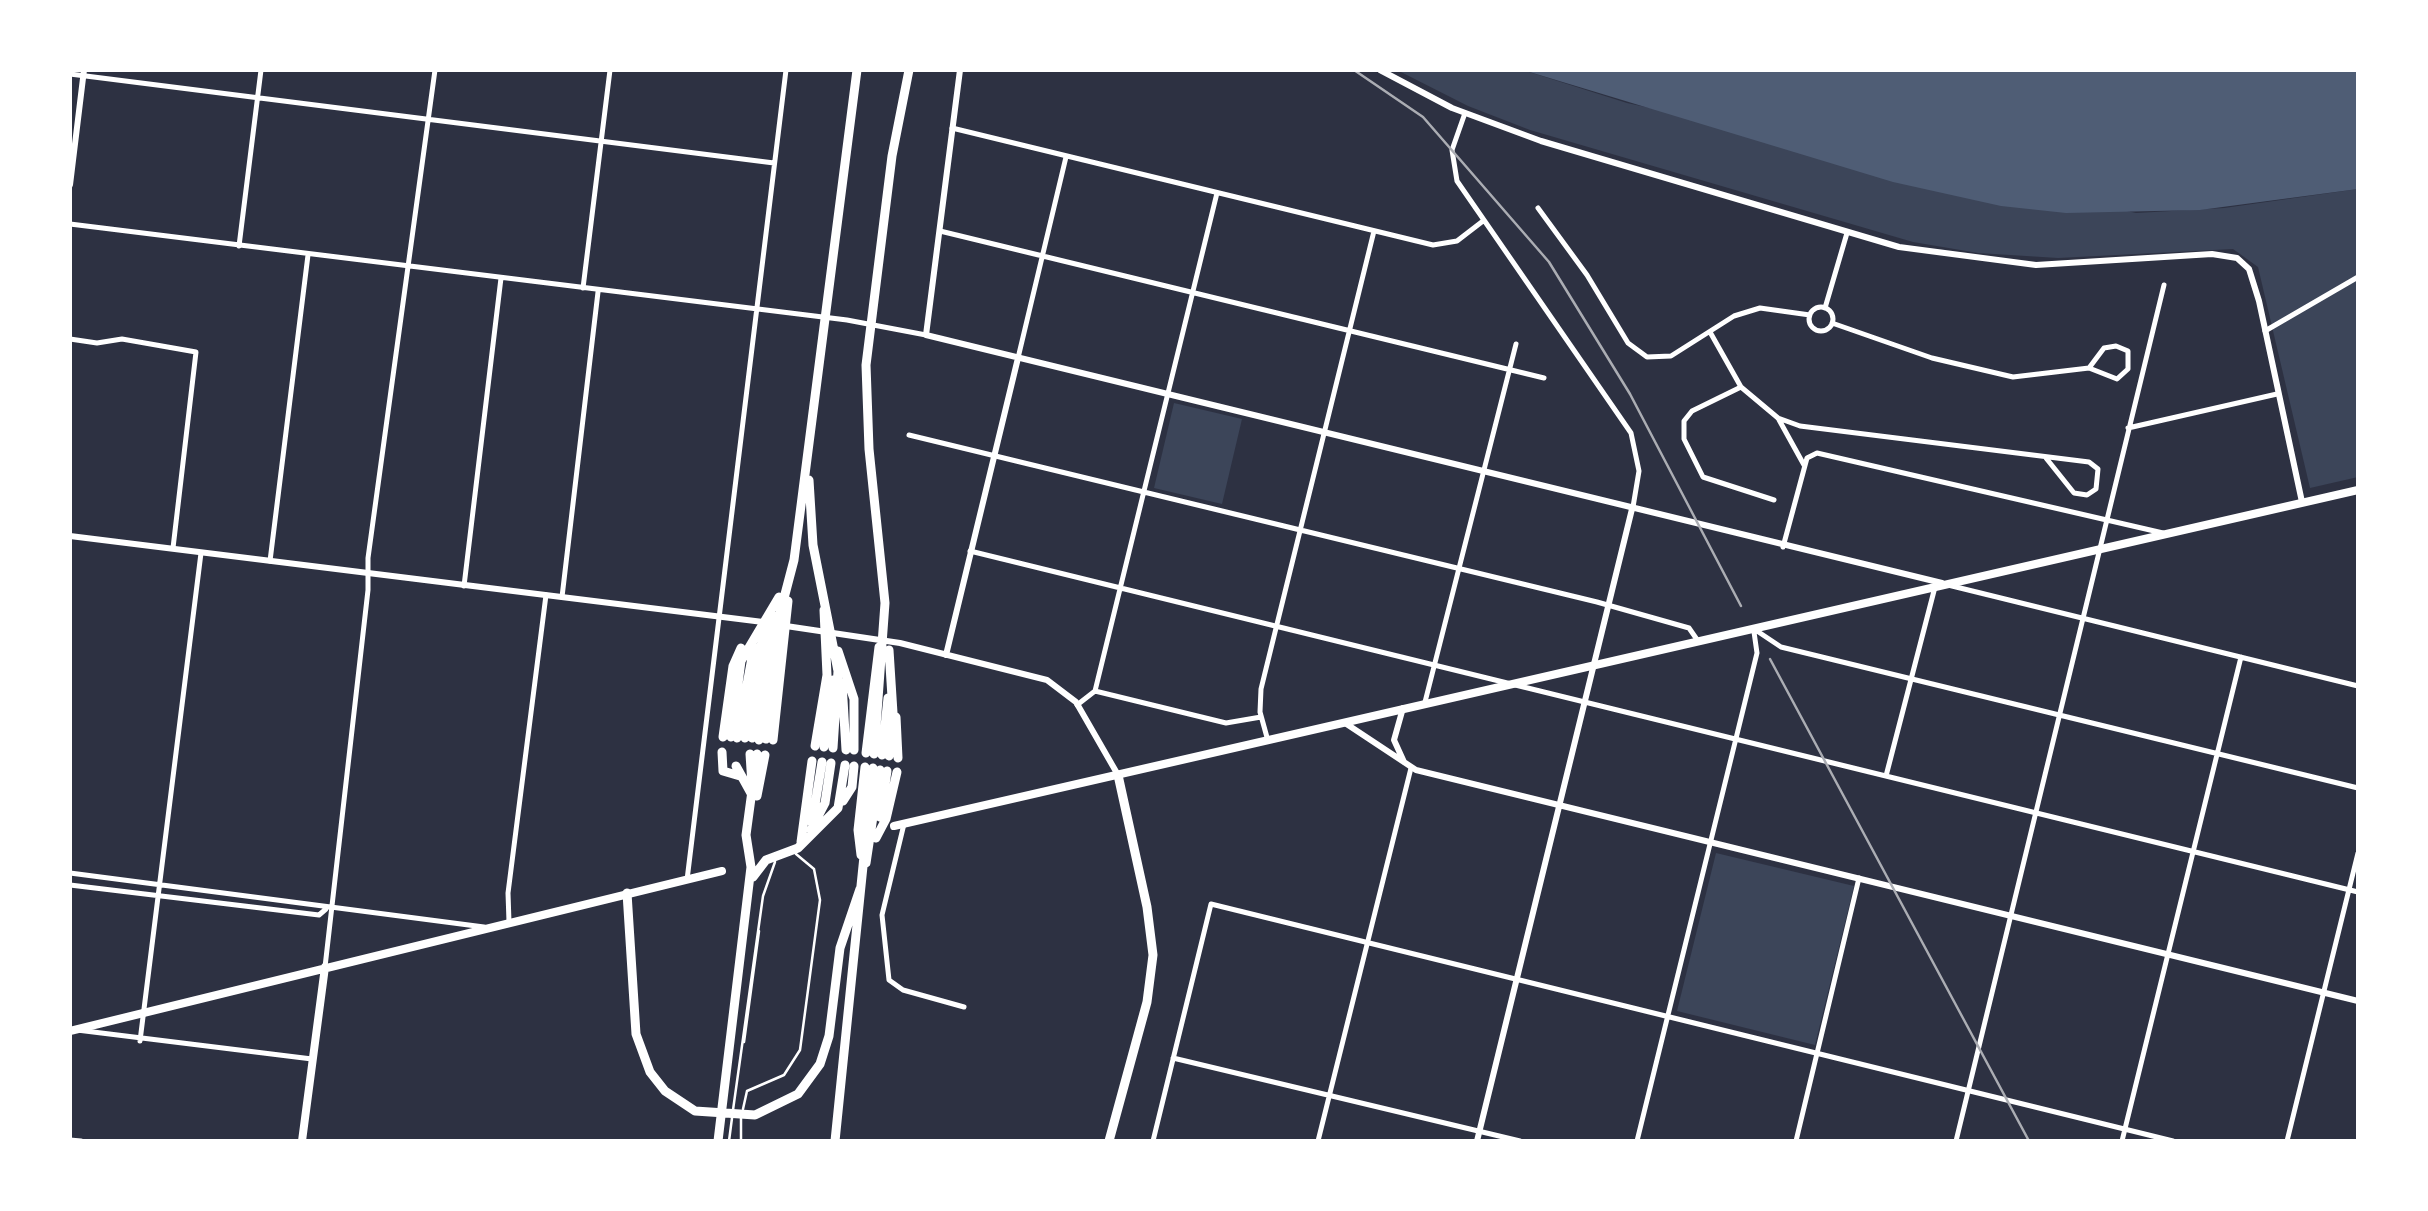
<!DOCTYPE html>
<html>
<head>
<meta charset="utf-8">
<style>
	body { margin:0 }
	#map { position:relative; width:2428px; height:1211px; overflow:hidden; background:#2d3142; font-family:"Work Sans",sans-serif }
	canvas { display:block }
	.frame { position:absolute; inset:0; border:72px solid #fff; pointer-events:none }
</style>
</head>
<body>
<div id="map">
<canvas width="2428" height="1211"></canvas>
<div class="frame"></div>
</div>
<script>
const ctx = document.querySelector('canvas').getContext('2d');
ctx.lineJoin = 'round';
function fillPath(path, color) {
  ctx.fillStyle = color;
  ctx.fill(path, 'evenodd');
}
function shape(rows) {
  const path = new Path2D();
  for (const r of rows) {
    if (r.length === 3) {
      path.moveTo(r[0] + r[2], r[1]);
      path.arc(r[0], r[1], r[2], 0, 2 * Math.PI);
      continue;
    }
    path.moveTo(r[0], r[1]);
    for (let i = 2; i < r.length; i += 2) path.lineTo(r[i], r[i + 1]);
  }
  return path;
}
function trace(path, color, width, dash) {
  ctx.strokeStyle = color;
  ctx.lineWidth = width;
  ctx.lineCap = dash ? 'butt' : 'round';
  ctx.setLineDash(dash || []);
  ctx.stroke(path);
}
fillPath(shape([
	[1397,70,1523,70,1627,103,2136,213,2224,208,2358,189,2358,477,2310,488,2258,267,2233,249,2058,258,1978,253,1913,242,1530,130,1468,106],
	[1174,403,1242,419,1222,504,1154,488],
	[1716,853,1854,886,1815,1045,1677,1011]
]), '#3c4559');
fillPath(shape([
	[1523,70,2358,70,2358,189,2200,210,2066,213,2001,206,1893,182]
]), '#4f5d75');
trace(shape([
	[744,1042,759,931],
	[743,1109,747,1091,784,1075,800,1050,820,900,814,869,796,854],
	[733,1110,763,896,775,862],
	[729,1141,732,1118],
	[741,1141,741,1117]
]), '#fff', 2.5);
trace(shape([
	[70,74,774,163],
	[1465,113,1452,150,1457,181,1631,433,1639,471,1633,507],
	[952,128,1433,245,1457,241,1483,221],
	[1538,208,1587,275,1628,343,1647,357,1671,356,1734,316,1760,308,1810,315],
	[70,224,847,320,926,335],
	[940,231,1544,378],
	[239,246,261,70],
	[583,288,610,70],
	[1821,319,12],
	[1825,308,1847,233],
	[1832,323,1932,358,2013,377,2089,368,2117,379,2128,369,2128,351,2116,346,2104,348,2089,368],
	[2265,331,2358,277],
	[1710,332,1741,387,1778,418,1804,465],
	[70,339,97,343,122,339,196,352,173,548],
	[1018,358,1066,157],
	[1741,387,1692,411,1684,421,1684,439,1703,477,1774,500],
	[1778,418,1800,426,2089,462,2098,469,2096,489,2087,495,2074,493,2046,458],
	[2128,428,2277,394],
	[909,435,1597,602,1689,628,1698,641],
	[1783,547,1807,458,1817,453,2163,533],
	[970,551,2358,892],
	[270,561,308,255],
	[1948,585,2358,686],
	[464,586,501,278],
	[562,597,598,292],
	[1754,629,1781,647,2358,788],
	[1095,691,1226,723,1261,717],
	[1425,702,1516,344],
	[1077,705,1095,691,1217,193],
	[1268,741,1260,712,1261,689,1374,231],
	[1886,776,1935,587],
	[904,824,882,915,889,980,903,990,964,1007],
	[70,873,484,927],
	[687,880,786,70],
	[70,885,319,915,326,909],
	[509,922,508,893,546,595],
	[325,967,368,590,368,558,435,70],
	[77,1030,312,1059],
	[140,1041,201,553],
	[1173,1058,1520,1141],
	[70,1140,81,1141],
	[1153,1141,1211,904,2173,1141],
	[1318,1141,1411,768],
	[1637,1141,1757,653,1754,632],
	[1796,1141,1859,878],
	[1956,1141,2164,285],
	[2122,1141,2241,657],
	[2287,1141,2358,853]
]), '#fff', 5);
trace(shape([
	[960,70,926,335,1942,583],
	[1380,70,1452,108,1541,141,1899,247,2036,265,2212,254,2237,258,2249,269,2259,301,2302,502],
	[70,185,84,70],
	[70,536,763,622],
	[786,626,900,643,1047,680,1076,702,1118,775],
	[946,655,1018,358],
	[1403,708,1394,740,1404,762],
	[1345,723,1416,770,2358,1001],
	[1477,1141,1632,509]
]), '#fff', 6);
trace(shape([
	[894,826,2358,490],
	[70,1031,722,871],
	[302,1141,325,967]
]), '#fff', 8);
trace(shape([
	[809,480,813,545,838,671,833,748],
	[889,650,893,713,889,756],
	[838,651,854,699,854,750],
	[842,683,846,750],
	[896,717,898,758],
	[723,737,733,666,741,648],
	[731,737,741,661,779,597],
	[737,738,754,647],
	[745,738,757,654,774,616],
	[752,738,769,635],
	[766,739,785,619],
	[759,740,773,640,794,560,857,70],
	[773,740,788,601],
	[815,746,827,675,824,610],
	[824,747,833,680],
	[722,752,723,771,740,776],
	[866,753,879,647],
	[750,754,752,785],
	[874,754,885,603,869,449,866,365,892,156,909,70],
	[882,755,888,698],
	[736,766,752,795],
	[757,796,765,755],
	[843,801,852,787,854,766],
	[880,817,887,771],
	[812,823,822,762],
	[811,830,825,803,831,763],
	[876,838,886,819,897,772],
	[801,842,812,761],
	[861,855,858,830,865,767],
	[866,863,880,770],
	[753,877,766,860,798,848,838,808,845,765],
	[627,893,636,1034,650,1072,665,1091,695,1111,755,1115,798,1094,820,1064,829,1036,840,948,860,889],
	[718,1141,751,867,746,835,757,754],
	[835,1141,873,768],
	[1109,1141,1147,1002,1153,955,1147,907,1118,775]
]), '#fff', 9);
trace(shape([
	[1354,70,1423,117,1549,262,1630,394,1741,606],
	[1770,659,2029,1141]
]), '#abadb3', 2.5);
</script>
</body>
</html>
